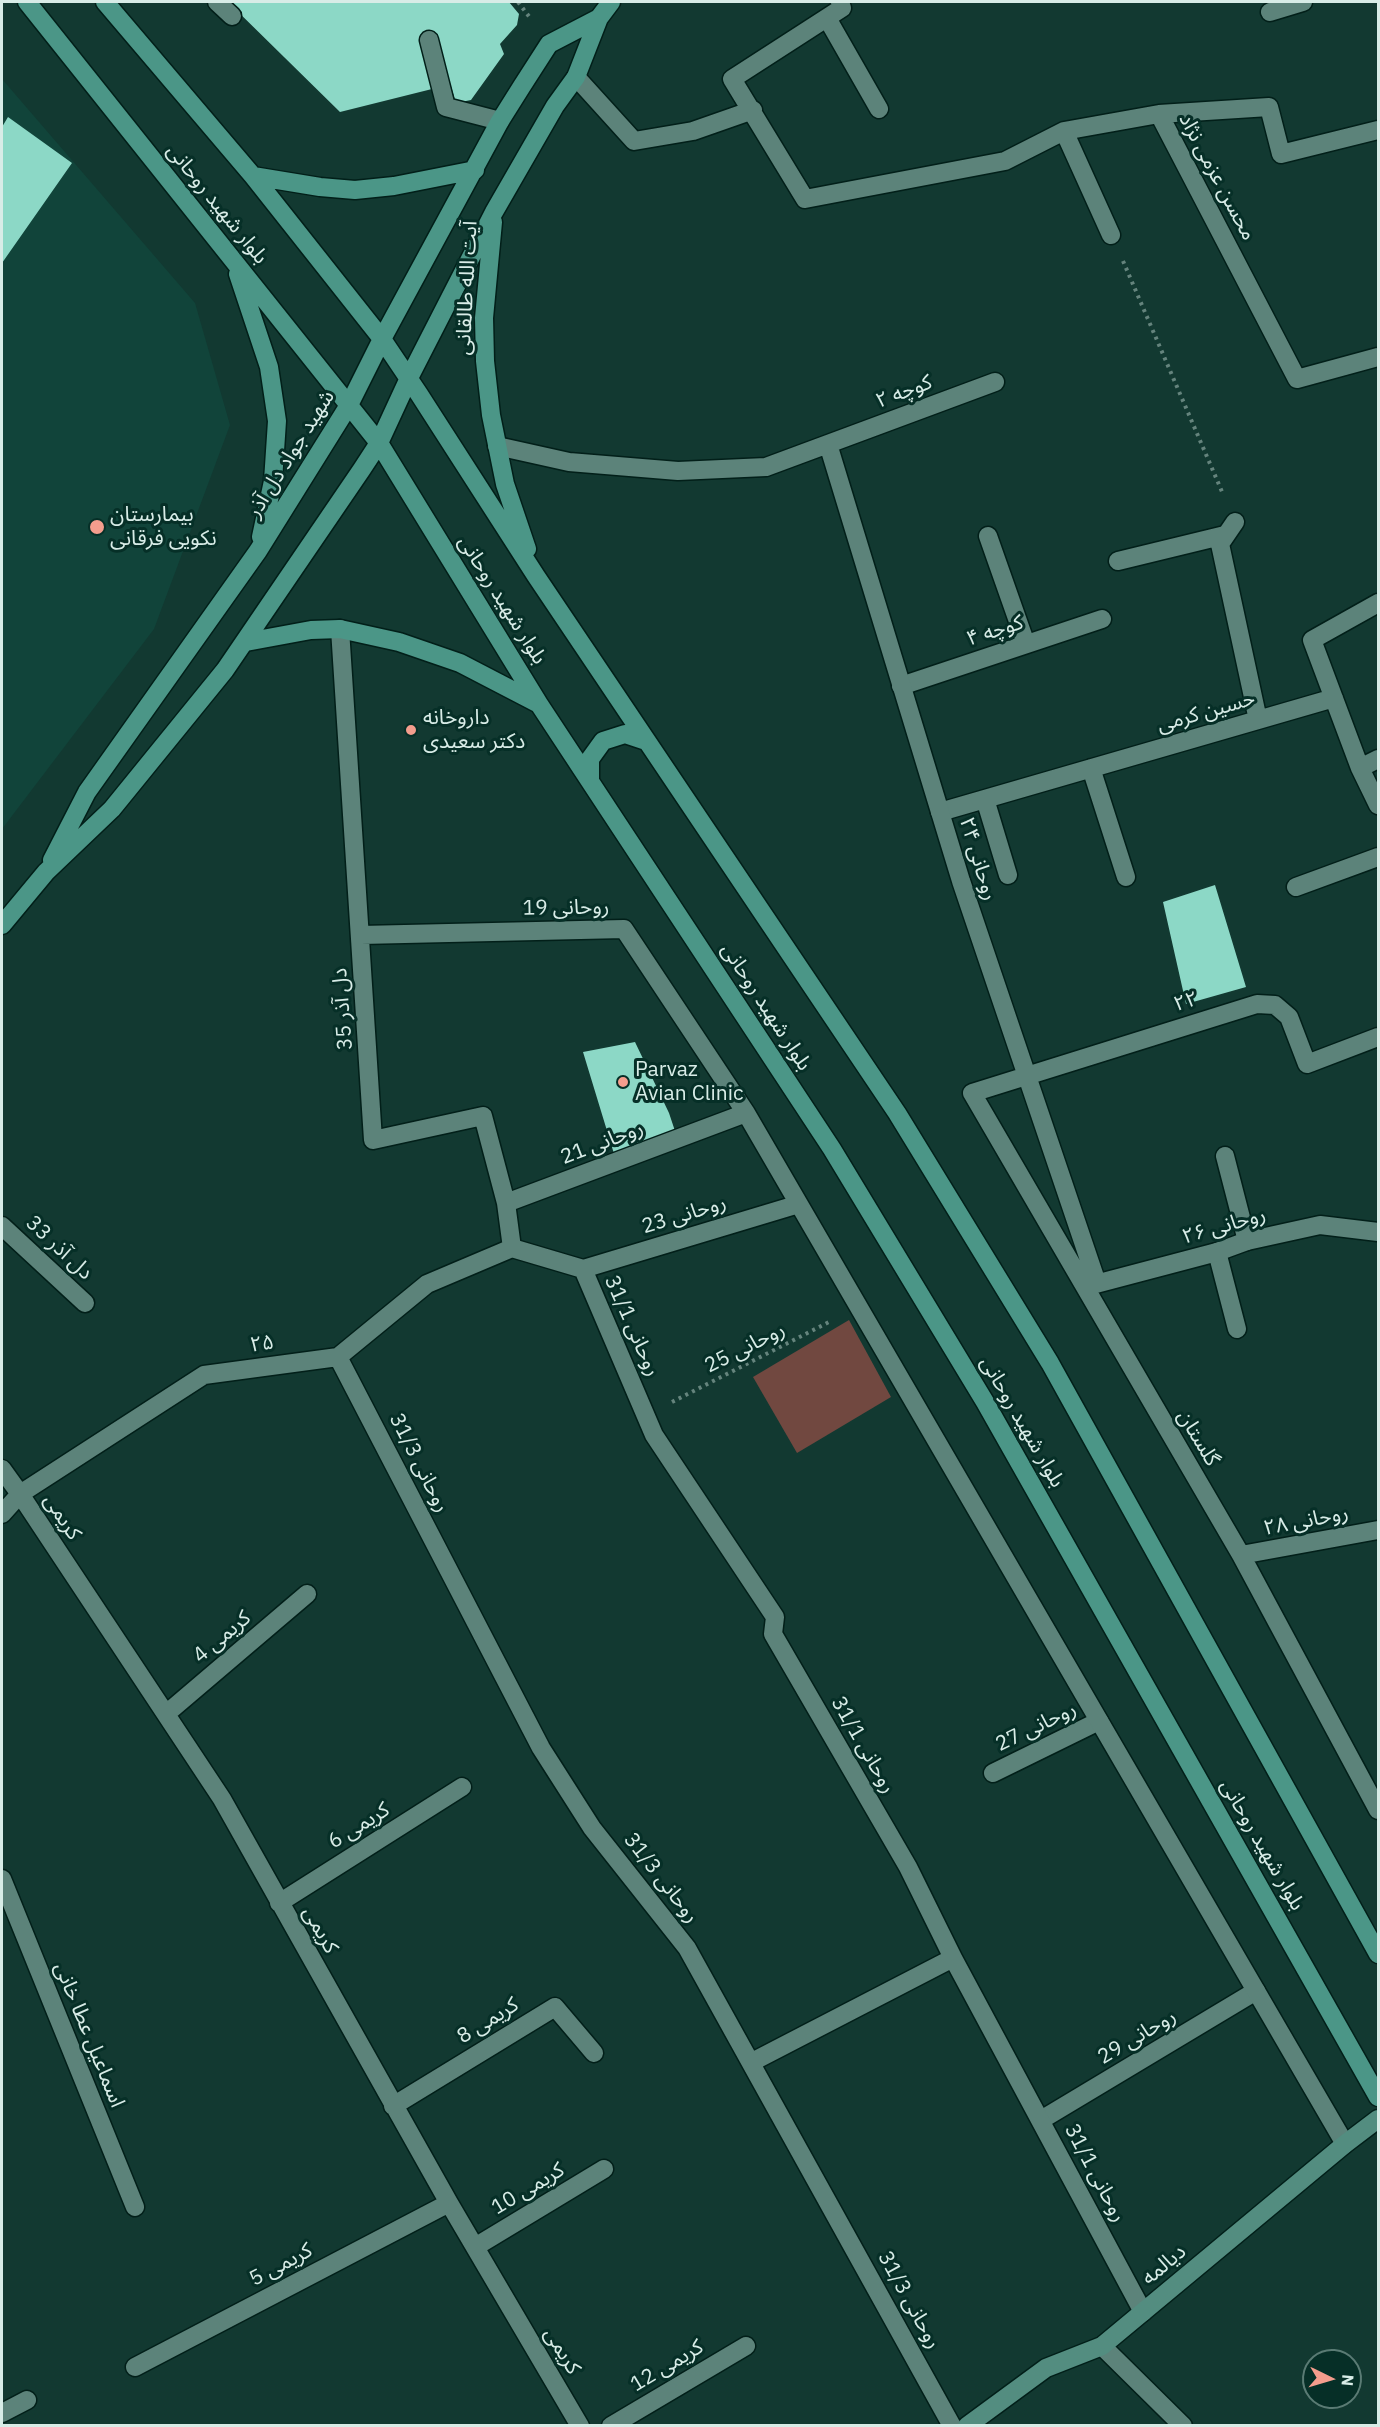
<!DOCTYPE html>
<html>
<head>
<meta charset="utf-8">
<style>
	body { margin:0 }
	#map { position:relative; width:1380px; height:2427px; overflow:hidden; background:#123931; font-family:"IBM Plex Sans",sans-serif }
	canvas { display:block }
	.frame { position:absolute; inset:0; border:3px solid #d8ece7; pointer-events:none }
	.north { position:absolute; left:1302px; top:2349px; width:60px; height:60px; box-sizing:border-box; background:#062f27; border:2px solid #5a7b74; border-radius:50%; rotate:95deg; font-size:16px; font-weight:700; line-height:24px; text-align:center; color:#d8ece7 }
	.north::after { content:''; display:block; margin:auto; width:21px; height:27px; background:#f49d8d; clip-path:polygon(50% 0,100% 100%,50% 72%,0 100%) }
</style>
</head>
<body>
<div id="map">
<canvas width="1380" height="2427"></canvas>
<div class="frame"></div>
<div class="north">N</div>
</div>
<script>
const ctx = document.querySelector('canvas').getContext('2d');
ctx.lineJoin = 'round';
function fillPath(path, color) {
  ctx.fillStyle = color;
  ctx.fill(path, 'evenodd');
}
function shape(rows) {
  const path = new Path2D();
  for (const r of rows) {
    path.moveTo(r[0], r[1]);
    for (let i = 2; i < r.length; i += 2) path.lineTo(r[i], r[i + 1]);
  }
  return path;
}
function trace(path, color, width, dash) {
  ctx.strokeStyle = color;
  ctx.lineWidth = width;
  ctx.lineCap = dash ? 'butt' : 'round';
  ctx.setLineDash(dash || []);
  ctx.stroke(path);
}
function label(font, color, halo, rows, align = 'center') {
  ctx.font = font + ' "IBM Plex Sans","Noto Sans Arabic",sans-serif';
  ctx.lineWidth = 6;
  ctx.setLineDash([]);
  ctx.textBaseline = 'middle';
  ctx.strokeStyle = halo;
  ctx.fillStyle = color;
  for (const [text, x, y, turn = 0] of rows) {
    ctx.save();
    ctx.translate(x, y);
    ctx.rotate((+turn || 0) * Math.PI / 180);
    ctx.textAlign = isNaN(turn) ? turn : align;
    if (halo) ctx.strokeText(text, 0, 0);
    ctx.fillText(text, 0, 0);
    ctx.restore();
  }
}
fillPath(shape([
	[2,79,195,303,230,425,154,629,2,829]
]), '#11443a');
fillPath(shape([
	[849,1320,891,1397,797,1453,753,1377]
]), '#714840');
fillPath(shape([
	[228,2,509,2,519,14,517,25,500,44,504,54,471,100,456,103,436,37,436,88,340,112],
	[8,117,72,163,2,263,2,127],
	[1215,885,1246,987,1186,1004,1163,902],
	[635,1042,669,1113,676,1134,615,1157,583,1052]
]), '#8cd8c6');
const lane = shape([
	[217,2,232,16],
	[840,2,842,8,732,79,805,199,1005,161,1064,131,1159,114,1297,379,1378,357],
	[1270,12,1303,2],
	[827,18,879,109],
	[429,40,446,107,500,121],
	[576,77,634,141,693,131,753,110],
	[1159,114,1269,107,1281,154,1378,130],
	[1064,131,1111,235],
	[1235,522,1220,544,1258,720],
	[988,536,1026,644],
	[1118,561,1225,535],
	[1378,603,1312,640,1360,768,1378,805],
	[901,686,1102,619],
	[1091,768,1126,877],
	[1360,768,1378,759],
	[985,799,1008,875],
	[940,812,1334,698],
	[1296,887,1378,857],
	[1225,1156,1247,1241],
	[1217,1252,1237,1329],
	[993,1773,1099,1721],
	[1041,2120,1256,1991]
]);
const street = shape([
	[828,444,961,881,1097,1283],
	[497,446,569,462,678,471,766,467,995,382],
	[340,629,373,1140,483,1116,506,1203,512,1248],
	[361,935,624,929,746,1113,1345,2144],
	[1378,1037,1307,1064,1289,1017,1275,1005,1257,1004,972,1093,1241,1555,1378,1810],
	[506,1203,746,1113],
	[2,1226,85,1303],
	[512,1248,583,1269,654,1435,775,1617,773,1634,908,1867,953,1958,1143,2312],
	[583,1269,799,1204],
	[1088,1286,1217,1252,1247,1241,1320,1225,1378,1232],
	[338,1357,541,1748,592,1828,687,1948,952,2426],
	[2,1469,20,1494,222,1799,449,2203,580,2426],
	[2,1514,20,1494,204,1375,338,1357,427,1284,512,1248],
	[1241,1555,1378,1530],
	[166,1714,307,1594],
	[2,1879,135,2207],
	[279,1903,462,1787],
	[752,2062,953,1958],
	[393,2106,555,2007,594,2053],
	[475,2247,604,2169],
	[1102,2346,1183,2426],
	[135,2367,449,2203],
	[2,2413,27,2400],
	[611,2426,746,2346]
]);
const secondary = shape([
	[967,2426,1046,2368,1102,2346,1345,2144,1378,2119]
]);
const primary = shape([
	[27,2,379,443,539,704,832,1149,985,1402,1378,2097],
	[105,2,253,176,382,339,419,394,536,576,897,1113,1050,1363,1378,1954],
	[253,176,320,187,355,190,394,186,475,170],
	[493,222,484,318,485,361,491,415,505,484,527,549],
	[238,274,269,367,277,421,273,481,261,537],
	[246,642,311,630,340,629,399,642,460,663,537,703],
	[590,781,590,759,603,741,625,734,646,741],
	[52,860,87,792,258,551,349,405,382,339,500,121,522,86,549,44,599,18],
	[2,925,46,872,112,809,225,670,362,469,379,443,409,378,494,212,555,106,576,77,599,18,611,2]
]);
trace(lane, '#021f19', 21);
trace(street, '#021f19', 21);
trace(secondary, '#021f19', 21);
trace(primary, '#021f19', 21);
trace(shape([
	[518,2,531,19],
	[1123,261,1223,494],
	[672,1402,831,1321]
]), '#65847d', 4, [3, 4.5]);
trace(lane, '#5c837a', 18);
trace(street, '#5c837a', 18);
trace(secondary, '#538d80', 18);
trace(primary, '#4b9687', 18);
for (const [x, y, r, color] of [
	[97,527,8,"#f49d8d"],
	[411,730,6,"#f49d8d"],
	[623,1082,6,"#f49d8d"]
]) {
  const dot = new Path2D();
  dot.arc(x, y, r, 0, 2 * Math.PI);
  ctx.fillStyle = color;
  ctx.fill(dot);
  trace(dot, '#062f27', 2);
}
label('21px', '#d8ece7', '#062f27', [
	["محسن عزمی نژاد",1217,177,62],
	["بلوار شهید روحانی",217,204,51],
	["آیت الله طالقانی",467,288,-87],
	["کوچه ۲",904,392,-21],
	["شهید جواد دل آذر",291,454,-58],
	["بلوار شهید روحانی",502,600,58],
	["کوچه ۴",995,631,-18],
	["حسین کرمی",1206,712,-16],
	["روحانی ۲۴",978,859,73],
	["روحانی 19",566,908,-1],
	["۲۲",1186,1002,-17],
	["بلوار شهید روحانی",766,1007,57],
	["دل آذر 35",343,1009,-94],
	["روحانی 21",602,1143,-21],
	["روحانی 23",684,1215,-17],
	["روحانی ۲۶",1224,1226,-16],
	["دل آذر 33",59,1248,43],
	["روحانی 31/1",632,1326,66],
	["۲۵",262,1344,-8],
	["روحانی 25",745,1348,-27],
	["بلوار شهید روحانی",1022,1422,60],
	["گلستان",1198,1438,59],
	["روحانی 31/3",419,1463,63],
	["کریمی",62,1517,57],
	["روحانی ۲۸",1306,1521,-11],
	["کریمی 4",222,1637,-40],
	["روحانی 27",1036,1727,-26],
	["روحانی 31/1",863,1745,60],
	["کریمی 6",359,1826,-32],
	["بلوار شهید روحانی",1262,1845,60],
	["روحانی 31/3",661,1878,52],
	["کریمی",320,1930,61],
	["کریمی 8",488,2021,-32],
	["اسماعیل عطا خانی",89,2035,68],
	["روحانی 29",1137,2037,-31],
	["روحانی 31/1",1095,2173,62],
	["کریمی 10",528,2189,-31],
	["کریمی 5",281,2265,-28],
	["دیالمه",1164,2265,-40],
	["روحانی 31/3",909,2300,61],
	["کریمی",562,2351,59],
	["کریمی 12",667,2366,-31]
]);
label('21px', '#d8ece7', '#062f27', [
	["بیمارستان",110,515],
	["نکویی فرقانی",110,539],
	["داروخانه",423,718],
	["دکتر سعیدی",423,742],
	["Parvaz",635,1070],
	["Avian Clinic",635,1094]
], 'left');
</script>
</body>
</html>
